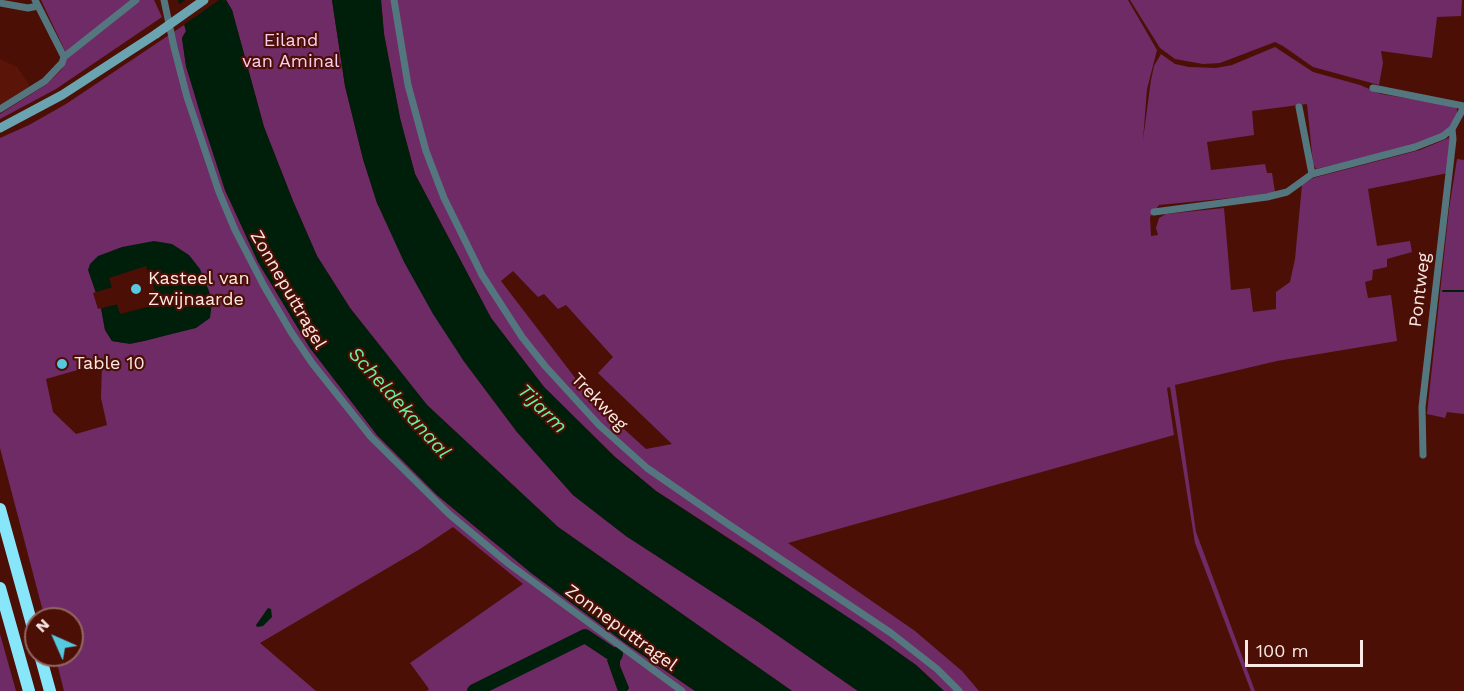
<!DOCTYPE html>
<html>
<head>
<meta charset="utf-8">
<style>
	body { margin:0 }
	#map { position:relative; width:1464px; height:691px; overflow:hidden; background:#4c0f05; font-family:"Work Sans",sans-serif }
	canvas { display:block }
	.north { position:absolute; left:24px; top:607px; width:60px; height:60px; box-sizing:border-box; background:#4c0f05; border:2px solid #92665f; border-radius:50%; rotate:315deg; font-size:16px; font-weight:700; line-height:24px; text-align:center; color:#fae9e5 }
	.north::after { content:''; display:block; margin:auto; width:21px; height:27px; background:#56c9e0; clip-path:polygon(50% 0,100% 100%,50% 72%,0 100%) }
	.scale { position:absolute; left:1245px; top:640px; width:118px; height:27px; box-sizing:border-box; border:3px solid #fae9e5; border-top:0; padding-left:8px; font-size:18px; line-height:21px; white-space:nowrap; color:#fae9e5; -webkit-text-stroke:4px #4c0f05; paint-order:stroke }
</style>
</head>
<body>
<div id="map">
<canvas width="1464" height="691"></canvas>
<div class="north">N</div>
<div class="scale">100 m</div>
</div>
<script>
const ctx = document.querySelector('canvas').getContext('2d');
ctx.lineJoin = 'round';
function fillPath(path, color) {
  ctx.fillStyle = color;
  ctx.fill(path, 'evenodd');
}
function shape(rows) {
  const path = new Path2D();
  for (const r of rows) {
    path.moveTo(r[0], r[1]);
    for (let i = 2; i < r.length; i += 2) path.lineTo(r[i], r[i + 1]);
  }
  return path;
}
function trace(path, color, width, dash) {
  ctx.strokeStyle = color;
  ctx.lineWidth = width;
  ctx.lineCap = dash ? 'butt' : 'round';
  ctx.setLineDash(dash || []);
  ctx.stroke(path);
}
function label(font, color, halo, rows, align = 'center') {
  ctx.font = font + ' "Work Sans",sans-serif';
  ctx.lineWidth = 4.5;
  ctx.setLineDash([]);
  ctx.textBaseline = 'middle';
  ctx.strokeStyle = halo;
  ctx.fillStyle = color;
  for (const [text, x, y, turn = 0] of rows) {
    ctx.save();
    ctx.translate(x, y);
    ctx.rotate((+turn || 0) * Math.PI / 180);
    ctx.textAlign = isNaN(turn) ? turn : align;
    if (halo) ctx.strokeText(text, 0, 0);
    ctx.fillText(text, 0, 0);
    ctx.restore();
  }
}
fillPath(shape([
	[0,59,17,67,30,86,0,105]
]), '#5a1508');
fillPath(shape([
	[41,0,154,0,162,17,56,89,0,119,0,114,47,84,62,69,66,59,67,55],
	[226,0,332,0,345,86,363,159,377,203,463,360,517,432,573,495,626,536,757,621,858,691,792,691,558,527,427,405,350,308,317,256,293,201,264,127,232,10],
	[381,0,1128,0,1157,50,1147,89,1143,140,1151,80,1154,66,1161,54,1175,64,1189,67,1216,68,1232,65,1275,47,1313,72,1360,85,1381,94,1454,106,1457,109,1457,114,1449,129,1443,133,1424,142,1316,169,1313,163,1307,104,1252,111,1254,135,1207,142,1211,170,1265,164,1267,173,1272,173,1275,192,1261,195,1159,205,1150,217,1151,236,1158,235,1156,228,1159,218,1166,214,1224,208,1231,290,1250,288,1253,312,1276,309,1276,292,1290,282,1295,259,1302,185,1313,178,1420,150,1451,137,1448,173,1368,189,1377,246,1410,241,1412,252,1387,259,1387,267,1373,270,1372,280,1365,282,1368,298,1391,295,1397,341,1277,361,1175,385,1196,532,1255,691,1251,691,1195,543,1170,387,1167,388,1174,435,788,543,915,631,962,671,979,691,944,691,916,665,756,556,656,491,615,457,544,387,491,318,415,174,400,118,384,34],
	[513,271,538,297,544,294,558,309,566,305,613,357,598,373,672,444,646,449,592,400,501,281],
	[1130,0,1462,0,1461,16,1437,17,1432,58,1381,51,1383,63,1379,85,1313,67,1283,46,1275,42,1220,63,1203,64,1175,59,1160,48],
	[184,25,186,31,182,38,186,66,225,190,258,262,310,348,377,435,437,495,492,541,625,643,695,691,627,691,629,688,620,666,607,660,618,691,427,691,429,689,410,663,523,584,453,527,420,549,260,643,316,691,64,691,55,655,72,655,72,619,45,619,0,448,0,138,29,125,66,104],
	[98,256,200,269,159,337,144,341,125,343,112,341,105,330,101,308],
	[102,363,101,398,107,425,76,434,53,412,46,379],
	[1457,159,1464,160,1464,414,1447,412,1445,418,1427,414,1449,209],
	[0,634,16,691,0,691]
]), '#6f2b66');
fillPath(shape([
	[178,0,226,0,232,10,264,127,293,201,317,256,350,308,427,405,558,527,792,691,695,691,625,643,531,573,437,495,377,435,310,348,258,262,225,190,203,123,186,66,182,38,186,31],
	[332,0,381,0,384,34,400,118,415,174,491,318,544,387,615,457,656,491,863,627,916,665,944,691,858,691,757,621,626,536,573,495,517,432,463,360,433,314,404,262,377,203,363,159,345,86],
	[154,241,172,244,189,255,200,269,209,291,212,302,210,318,196,328,144,341,130,344,112,341,105,330,101,308,88,270,90,264,98,256,122,247],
	[146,266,149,276,151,276,155,293,153,294,155,305,120,314,109,278],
	[268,608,271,609,272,617,263,626,257,627,256,625],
	[615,656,620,661,620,666,629,688,627,691,618,691,607,660]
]), '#001f0b');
fillPath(shape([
	[185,0,219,0,182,26,177,6],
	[113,287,118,304,98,309,93,293]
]), '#4c0f05');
trace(shape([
	[1443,291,1464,291]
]), '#001f0b', 2);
trace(shape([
	[474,691,585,636,615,656,616,654]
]), '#001f0b', 14);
trace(shape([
	[35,0,64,57],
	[164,0,174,47,187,97,219,192,235,230,264,286,291,332,312,363,371,437,449,514,509,564,682,691],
	[394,0,408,85,426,151,444,198,482,275,522,337,545,366,599,425,647,468,725,522,891,633,937,669,959,691],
	[0,3,28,8,38,6],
	[1373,88,1464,106],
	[1299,107,1312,174],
	[0,109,45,81,62,63,64,57,136,0],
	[1154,212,1267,197,1287,192,1312,174,1415,147,1443,136,1452,129,1464,107],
	[1423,455,1422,407,1453,139,1452,129]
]), '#54777f', 7);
trace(shape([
	[0,128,62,95,156,34]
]), '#6aa4b1', 9);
trace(shape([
	[0,509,36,639],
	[0,588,29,691],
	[40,655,50,691]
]), '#88e6fa', 12);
trace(shape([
	[156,34,204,0]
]), '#6aa4b1', 9);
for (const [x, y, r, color] of [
	[136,289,6,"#56c9e0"],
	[62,364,6,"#56c9e0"]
]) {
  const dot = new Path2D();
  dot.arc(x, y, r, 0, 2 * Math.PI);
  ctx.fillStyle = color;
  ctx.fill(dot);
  trace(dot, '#4c0f05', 2);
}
label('18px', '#facef1', '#4c0f05', [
	["Eiland",291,41],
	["van Aminal",291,62]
]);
label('18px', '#fae9e5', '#4c0f05', [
	["Kasteel van",148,279],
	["Zwijnaarde",148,300],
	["Table 10",74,364]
], 'left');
label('18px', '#fae9e5', '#4c0f05', [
	["Zonneputtragel",288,290,60],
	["Pontweg",1420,290,-83],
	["Trekweg",599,402,46],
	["Zonneputtragel",621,628,36]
]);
label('italic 20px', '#68ef99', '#4c0f05', [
	["Scheldekanaal",399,403,48],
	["Tijarm",542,409,45]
]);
</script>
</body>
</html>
